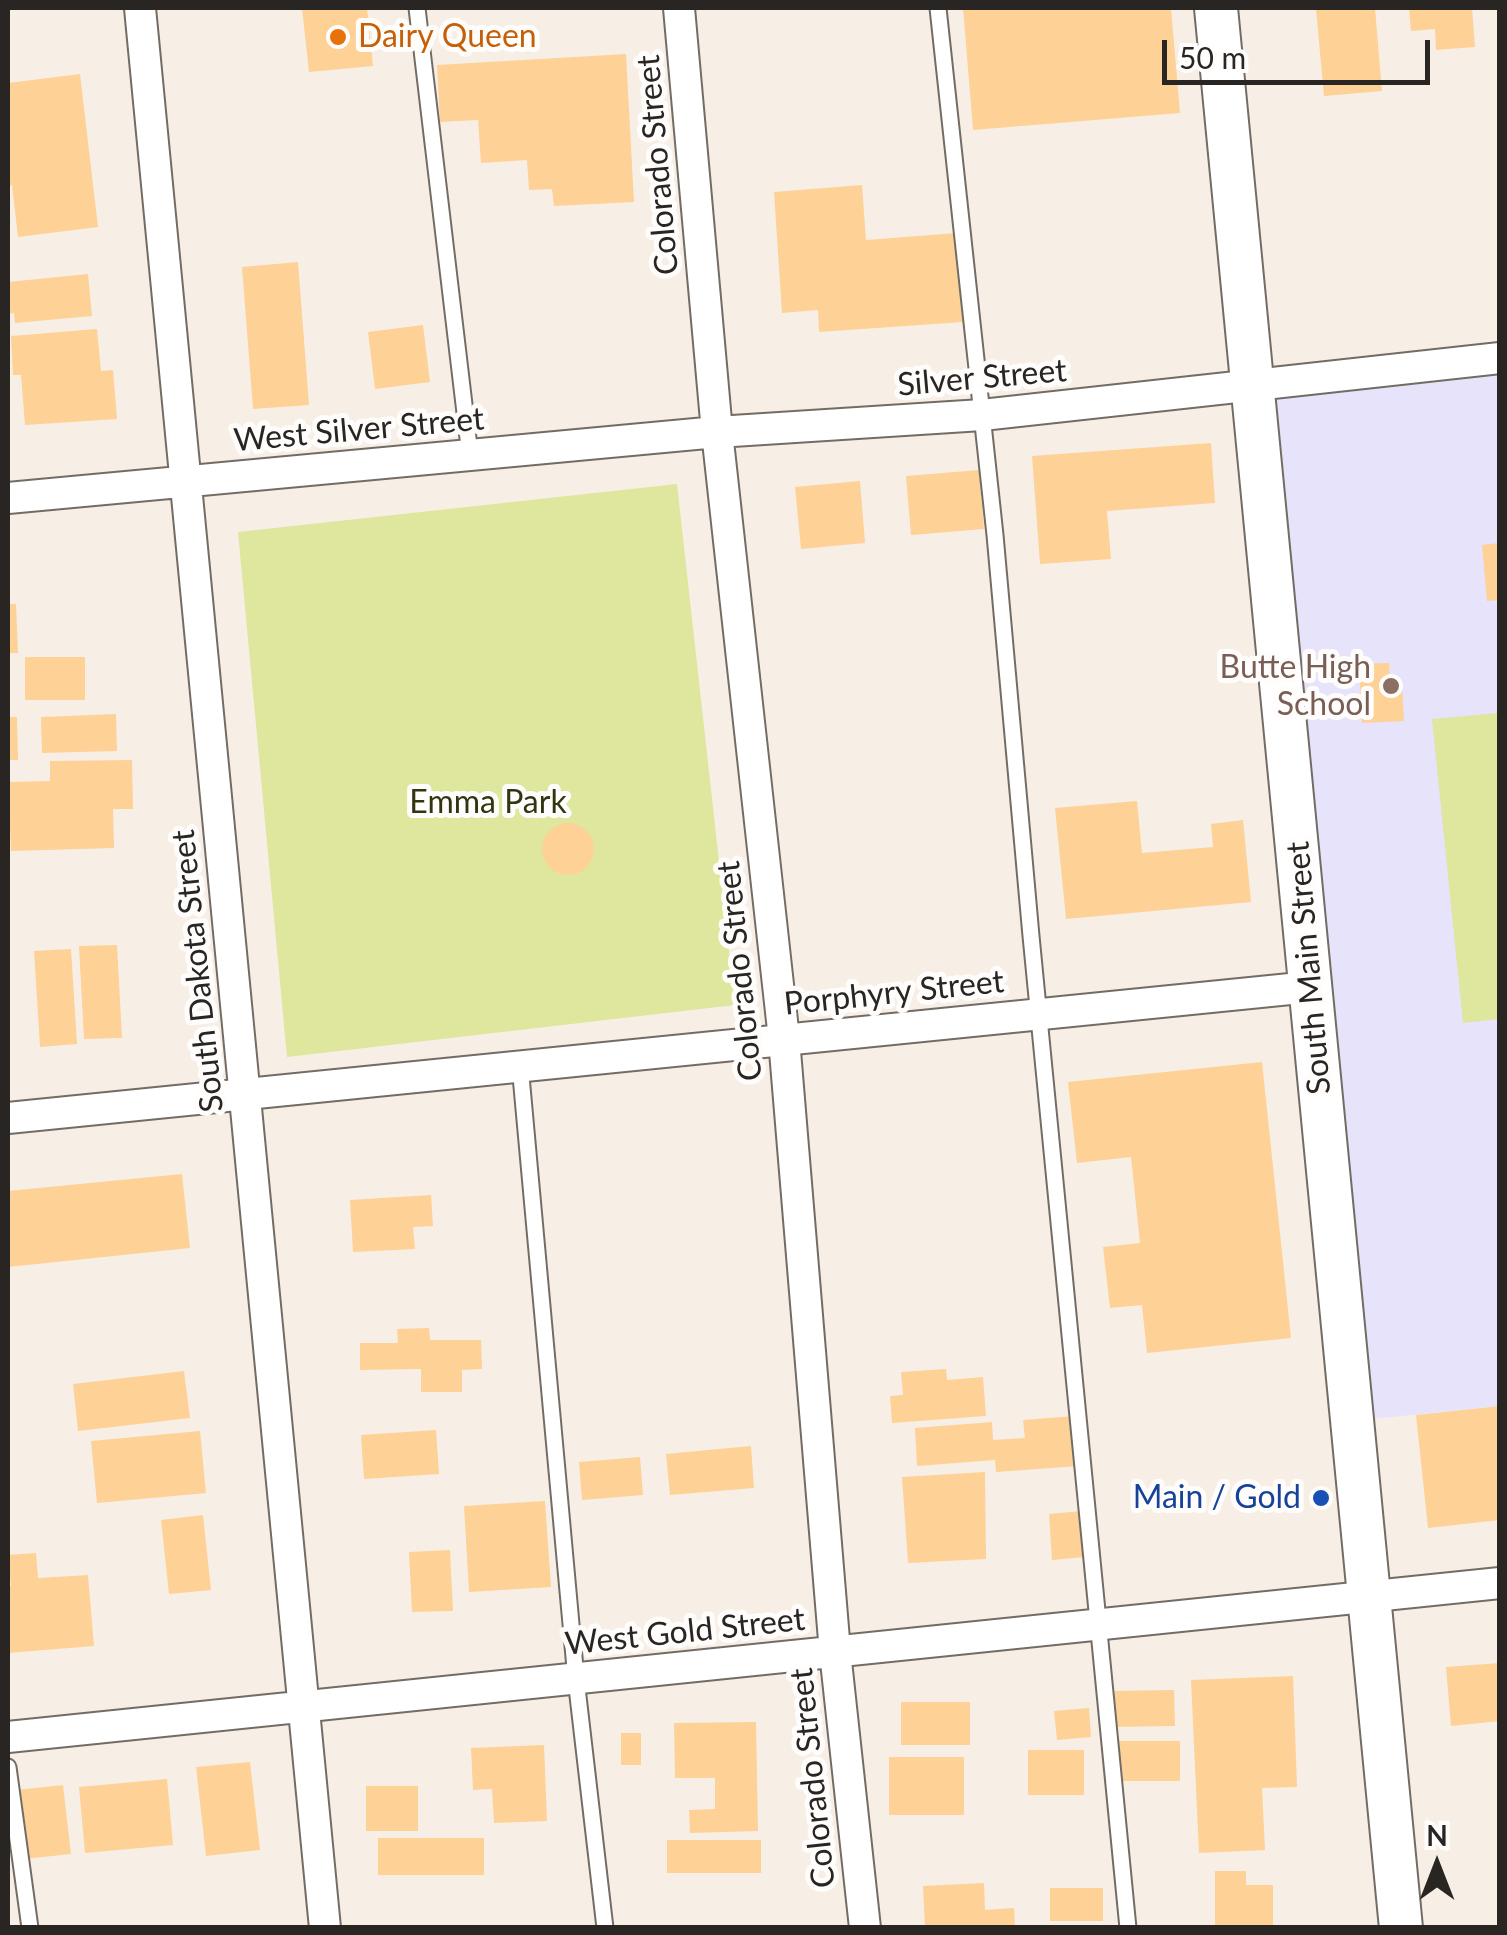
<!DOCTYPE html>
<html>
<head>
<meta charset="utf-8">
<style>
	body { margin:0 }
	#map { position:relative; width:1507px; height:1935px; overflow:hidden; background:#f7efe6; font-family:Lato,sans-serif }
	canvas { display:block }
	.frame { position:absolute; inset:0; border:10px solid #282522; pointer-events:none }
	.north { position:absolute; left:1387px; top:1815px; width:100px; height:100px; -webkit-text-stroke:8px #fffdfc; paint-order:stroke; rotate:0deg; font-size:28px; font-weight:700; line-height:40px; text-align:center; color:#282522 }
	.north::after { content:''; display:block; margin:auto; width:35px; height:45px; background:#282522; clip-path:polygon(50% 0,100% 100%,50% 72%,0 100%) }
	.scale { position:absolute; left:1162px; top:40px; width:268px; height:45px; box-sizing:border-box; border:5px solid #282522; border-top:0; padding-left:12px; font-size:30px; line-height:35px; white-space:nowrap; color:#282522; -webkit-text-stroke:8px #fffdfc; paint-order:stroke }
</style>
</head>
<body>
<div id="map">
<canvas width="1507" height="1935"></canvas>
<div class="frame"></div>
<div class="north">N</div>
<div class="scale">50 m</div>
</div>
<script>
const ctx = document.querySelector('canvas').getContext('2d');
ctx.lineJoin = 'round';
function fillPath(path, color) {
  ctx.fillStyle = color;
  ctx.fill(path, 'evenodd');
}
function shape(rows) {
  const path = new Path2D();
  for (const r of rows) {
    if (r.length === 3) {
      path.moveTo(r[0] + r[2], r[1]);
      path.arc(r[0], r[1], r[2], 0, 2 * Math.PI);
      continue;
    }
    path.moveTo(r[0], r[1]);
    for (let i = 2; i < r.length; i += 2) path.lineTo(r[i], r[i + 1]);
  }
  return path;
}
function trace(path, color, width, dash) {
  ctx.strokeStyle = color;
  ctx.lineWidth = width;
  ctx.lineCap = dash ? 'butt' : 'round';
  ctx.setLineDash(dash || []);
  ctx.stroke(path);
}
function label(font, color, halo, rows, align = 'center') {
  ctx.font = font + ' Lato,sans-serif';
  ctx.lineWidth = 10;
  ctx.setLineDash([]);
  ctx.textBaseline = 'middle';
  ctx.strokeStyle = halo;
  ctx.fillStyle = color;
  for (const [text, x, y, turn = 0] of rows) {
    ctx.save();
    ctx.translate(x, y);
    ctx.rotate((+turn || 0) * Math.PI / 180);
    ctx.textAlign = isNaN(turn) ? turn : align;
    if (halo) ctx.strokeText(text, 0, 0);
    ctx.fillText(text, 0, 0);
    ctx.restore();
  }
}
fillPath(shape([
	[1499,358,1499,1406,1352,1421,1253,386]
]), '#e6e3fa');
fillPath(shape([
	[677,484,735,1005,287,1057,238,532],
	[1499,713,1499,1019,1463,1023,1432,719]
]), '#dfe69e');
fillPath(shape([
	[302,8,367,8,373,66,309,72],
	[963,8,1171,8,1180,113,973,130],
	[1375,8,1382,91,1324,96,1316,9],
	[1409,8,1472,8,1475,47,1436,50,1435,29,1411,31],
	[626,54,634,202,554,206,552,189,529,190,527,160,481,163,478,120,440,122,437,65],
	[80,74,98,227,18,237,12,185,8,186,8,83],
	[862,185,866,240,957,233,963,322,819,332,818,310,782,313,774,192],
	[298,262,309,405,253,409,242,267],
	[88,274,92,316,15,323,14,313,8,314,8,282],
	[423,325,430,382,375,389,368,332],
	[97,329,101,371,113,370,117,419,25,425,21,375,13,375,11,336],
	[1211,443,1215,503,1107,511,1111,559,1040,564,1032,456],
	[979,470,984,529,911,535,906,476],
	[860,481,865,543,801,549,795,487],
	[1500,543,1500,600,1487,601,1482,545],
	[8,604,16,604,18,653,8,653],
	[25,657,85,657,85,700,25,700],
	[1389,663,1390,686,1402,686,1404,721,1362,723,1359,664],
	[116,714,117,751,42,753,41,717],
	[8,717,17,717,18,760,8,760],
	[132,760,133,809,113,809,114,848,11,851,8,782,50,781,50,761],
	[1137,801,1142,853,1213,847,1211,824,1243,820,1251,902,1066,919,1055,808],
	[568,849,26],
	[117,945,122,1038,84,1039,79,946],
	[71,949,77,1044,40,1047,34,951],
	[1262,1062,1291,1338,1147,1353,1142,1305,1110,1308,1103,1247,1140,1243,1131,1157,1077,1163,1068,1082],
	[182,1174,190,1248,8,1267,8,1191],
	[431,1195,433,1226,413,1227,415,1249,353,1252,350,1200],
	[429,1328,430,1340,481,1340,482,1369,462,1370,462,1392,421,1392,421,1369,360,1370,360,1343,398,1343,397,1329],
	[946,1369,947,1380,983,1377,986,1416,892,1423,890,1396,903,1395,901,1372],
	[184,1371,190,1418,78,1431,73,1384],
	[1500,1406,1500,1520,1428,1528,1416,1415],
	[1075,1416,1079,1466,996,1472,995,1460,917,1466,915,1428,992,1422,993,1440,1025,1438,1023,1420],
	[436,1430,439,1474,364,1479,361,1435],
	[200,1431,206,1493,97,1503,91,1441],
	[751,1446,754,1488,670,1495,666,1454],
	[640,1457,643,1495,582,1500,579,1462],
	[985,1472,986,1559,908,1563,902,1477],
	[545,1501,551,1587,469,1592,464,1506],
	[1082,1511,1085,1557,1052,1560,1049,1514],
	[203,1515,211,1590,169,1594,161,1520],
	[450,1550,453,1611,412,1612,409,1552],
	[36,1553,38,1578,88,1575,94,1646,8,1653,8,1586,11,1586,8,1555],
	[1500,1663,1500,1721,1451,1726,1446,1667],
	[1293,1676,1297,1787,1262,1788,1265,1850,1199,1853,1191,1680],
	[1174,1690,1175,1726,1110,1727,1110,1691],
	[901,1702,970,1702,970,1745,901,1745],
	[1089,1708,1091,1737,1057,1740,1054,1711],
	[756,1722,758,1831,690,1833,689,1810,715,1809,715,1778,675,1778,674,1723],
	[621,1733,641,1733,641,1765,621,1765],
	[1117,1741,1180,1741,1180,1781,1117,1781],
	[544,1745,547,1821,494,1823,492,1789,473,1790,471,1748],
	[1028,1750,1084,1750,1084,1795,1028,1795],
	[889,1757,964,1757,964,1815,889,1815],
	[250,1762,260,1850,206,1856,196,1767],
	[167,1779,173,1845,85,1853,79,1787],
	[63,1785,71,1854,24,1859,16,1790],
	[366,1786,418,1786,418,1831,366,1831],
	[378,1838,484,1838,484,1875,378,1875],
	[667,1840,761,1840,761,1873,667,1873],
	[1215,1871,1246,1871,1246,1885,1273,1885,1273,1926,1215,1926],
	[984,1883,985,1910,1014,1908,1015,1928,925,1928,923,1886],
	[1050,1888,1103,1888,1103,1921,1050,1921]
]), '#fed197');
const service = shape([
	[417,8,470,455],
	[938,8,995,535,1031,936,1128,1928],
	[520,1065,576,1679,605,1928],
	[8,1767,30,1928]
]);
const minor = shape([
	[140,8,325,1928],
	[679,8,717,432,784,1039,835,1652,865,1928],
	[8,498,717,432,982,415,1500,358],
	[8,1118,1310,987],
	[8,1737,1500,1583]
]);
const secondary = shape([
	[1216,8,1401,1928]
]);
trace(service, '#736c65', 19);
trace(minor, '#736c65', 34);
trace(secondary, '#736c65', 46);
trace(service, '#fff', 15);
trace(minor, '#fff', 30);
trace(secondary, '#fff', 42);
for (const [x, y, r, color] of [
	[338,37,10,"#e8710a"],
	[1391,686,10,"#8d6e63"],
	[1321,1498,10,"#1a4fb4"]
]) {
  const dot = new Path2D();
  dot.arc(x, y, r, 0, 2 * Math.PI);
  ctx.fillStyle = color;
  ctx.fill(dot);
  trace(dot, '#fffdfc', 4);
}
label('32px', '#c56008', '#fffdfc', [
	["Dairy Queen",358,37]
], 'left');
label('32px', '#282522', '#fffdfc', [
	["Colorado Street",658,165,-95],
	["Silver Street",982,378,-5],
	["West Silver Street",359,430,-5],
	["South Main Street",1309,968,-95],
	["South Dakota Street",198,971,-96],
	["Colorado Street",740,971,-96],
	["Porphyry Street",894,993,-6],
	["West Gold Street",685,1632,-6],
	["Colorado Street",813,1778,-96]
]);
label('32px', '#785e54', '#fffdfc', [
	["Butte High",1371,668],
	["School",1371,705]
], 'right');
label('32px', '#333510', '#fffdfc', [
	["Emma Park",488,803]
]);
label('32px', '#164399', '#fffdfc', [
	["Main / Gold",1301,1498]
], 'right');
</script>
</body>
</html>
